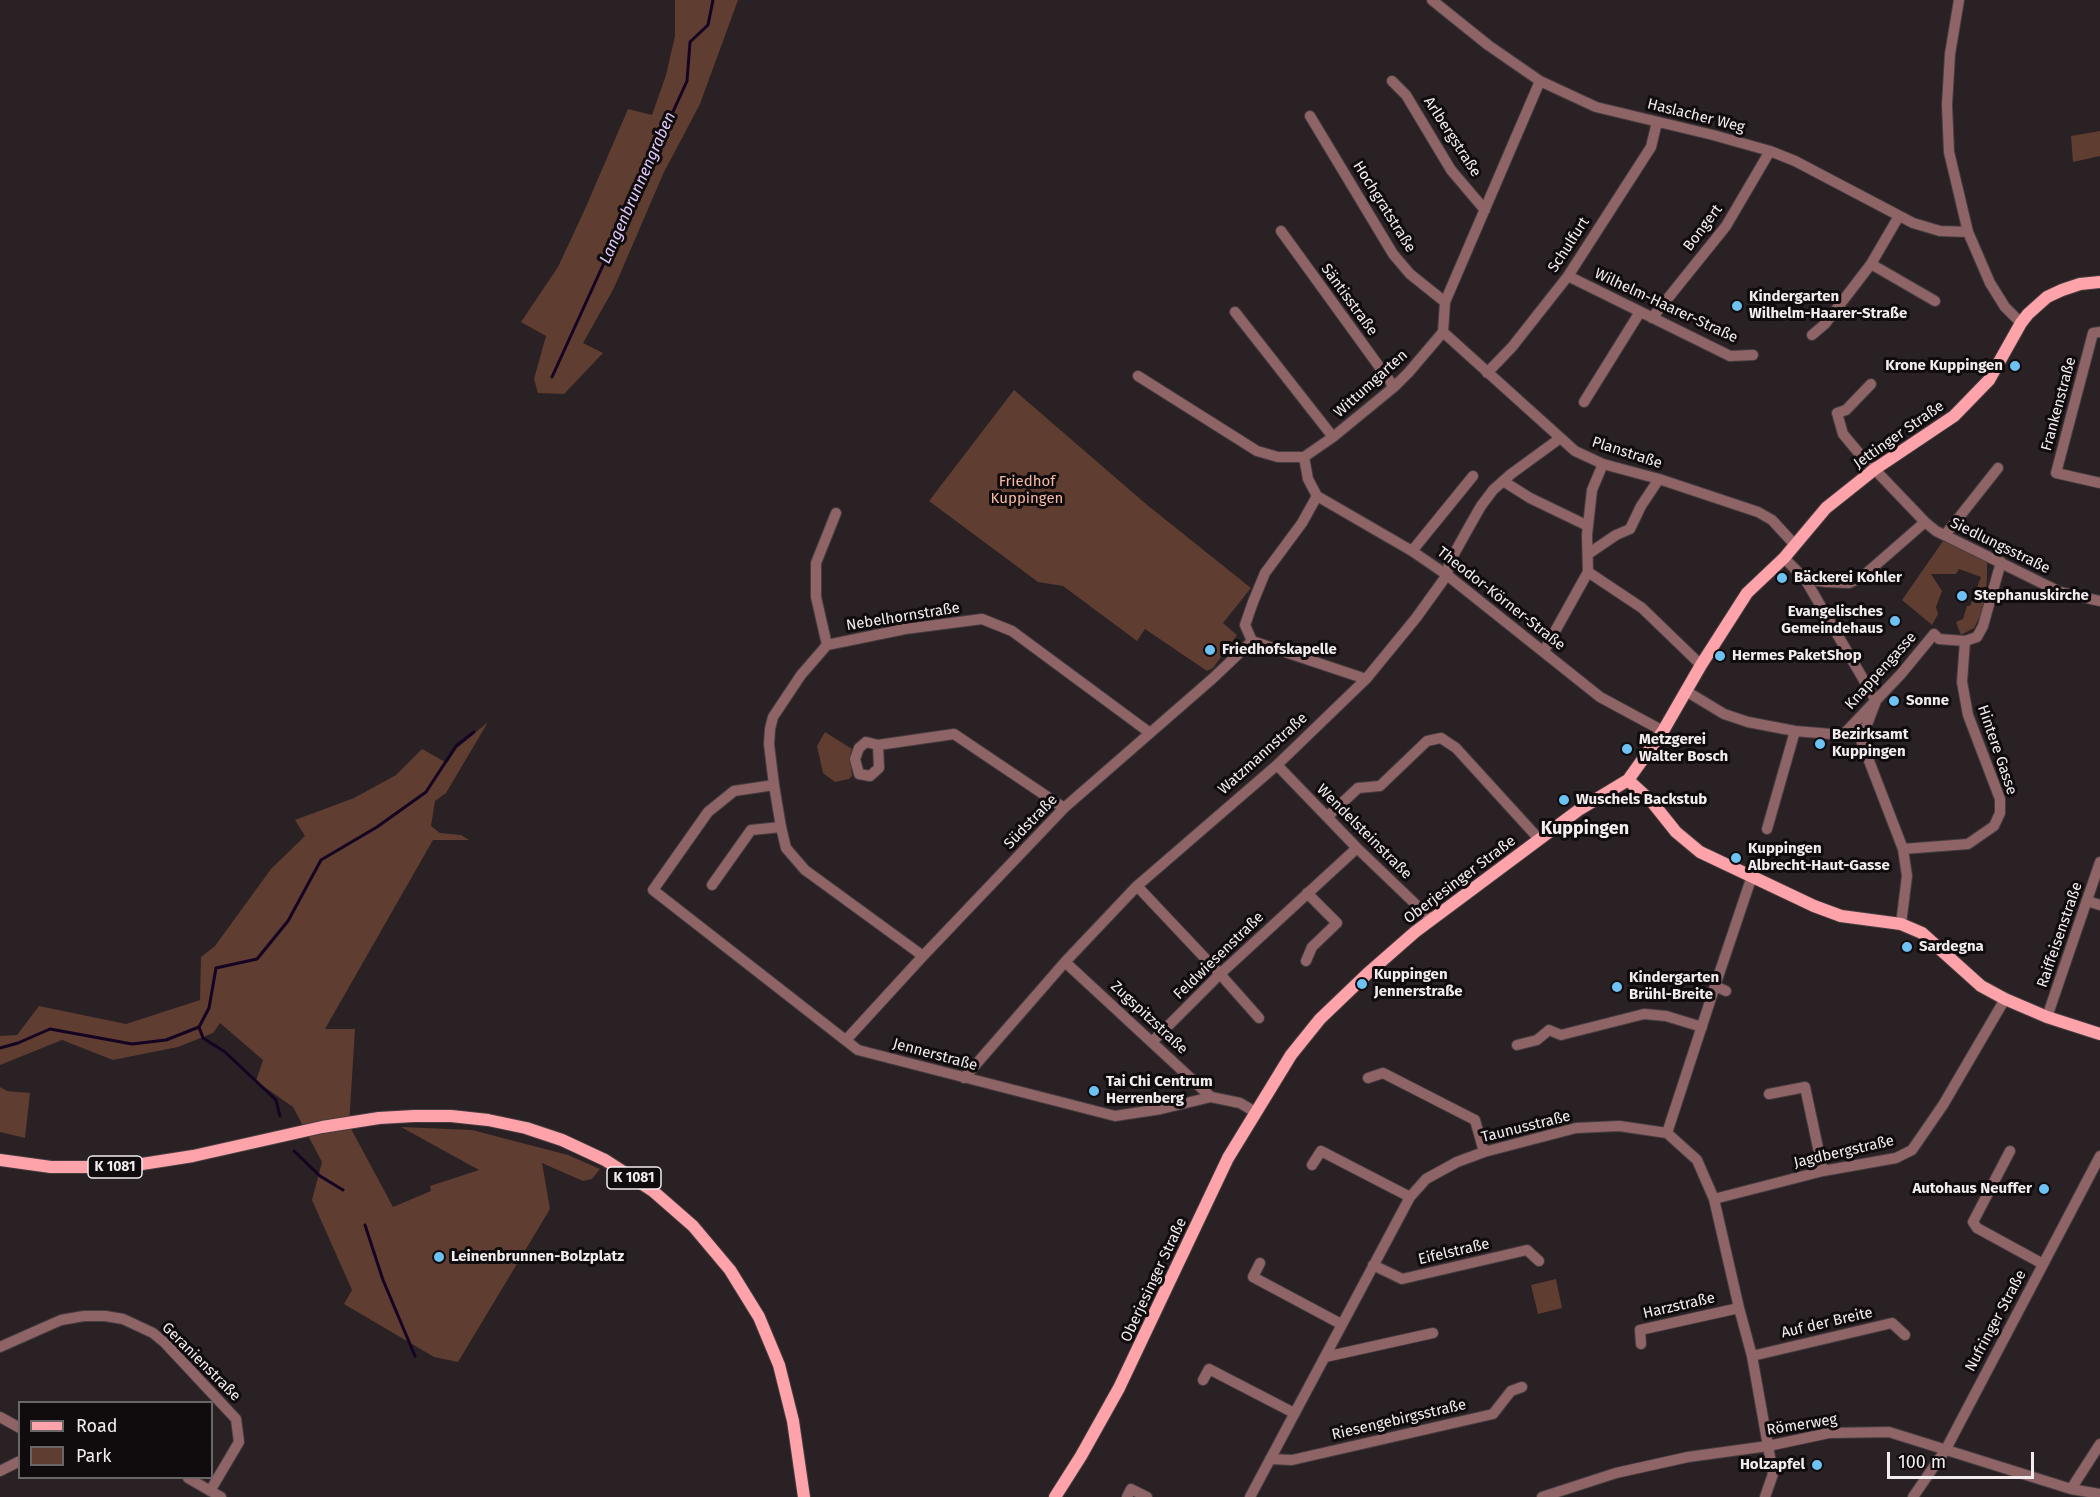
<!DOCTYPE html>
<html>
<head>
<meta charset="utf-8">
<style>
	body { margin:0 }
	#map { position:relative; width:2100px; height:1497px; overflow:hidden; background:#2a2124; font-family:"Fira Sans",sans-serif }
	canvas { display:block }
	.legend { position:absolute; left:18px; top:1401px; width:195px; height:78px; box-sizing:border-box; background:#100c0d; border:2px solid #6a6667; margin:0; padding:8px 10px; list-style:none; font-size:18px; color:#f2ecee }
	.legend li { display:flex; align-items:center; gap:12px; height:30px }
	.legend b { width:30px; border:2px solid #6a6667 }
	.scale { position:absolute; left:1887px; top:1452px; width:147px; height:27px; box-sizing:border-box; border:3px solid #f2ecee; border-top:0; padding-left:8px; font-size:18px; line-height:21px; white-space:nowrap; color:#f2ecee; -webkit-text-stroke:4px #100c0d; paint-order:stroke }
</style>
</head>
<body>
<div id="map">
<canvas width="2100" height="1497"></canvas>
<ul class="legend">
<li><b style="height:8px;background:#fda3a9"></b>Road</li>
<li><b style="height:16px;background:#5f3d31"></b>Park</li>
</ul>
<div class="scale">100 m</div>
</div>
<script>
const ctx = document.querySelector('canvas').getContext('2d');
ctx.lineJoin = 'round';
function fillPath(path, color) {
  ctx.fillStyle = color;
  ctx.fill(path, 'evenodd');
}
function shape(rows) {
  const path = new Path2D();
  for (const r of rows) {
    path.moveTo(r[0], r[1]);
    for (let i = 2; i < r.length; i += 2) path.lineTo(r[i], r[i + 1]);
  }
  return path;
}
function trace(path, color, width, dash) {
  ctx.strokeStyle = color;
  ctx.lineWidth = width;
  ctx.lineCap = dash ? 'butt' : 'round';
  ctx.setLineDash(dash || []);
  ctx.stroke(path);
}
function label(font, color, halo, rows, align = 'center') {
  ctx.font = font + ' "Fira Sans",sans-serif';
  ctx.lineWidth = 6;
  ctx.setLineDash([]);
  ctx.textBaseline = 'middle';
  ctx.strokeStyle = halo;
  ctx.fillStyle = color;
  for (const [text, x, y, turn = 0] of rows) {
    ctx.save();
    ctx.translate(x, y);
    ctx.rotate((+turn || 0) * Math.PI / 180);
    ctx.textAlign = isNaN(turn) ? turn : align;
    if (halo) ctx.strokeText(text, 0, 0);
    ctx.fillText(text, 0, 0);
    ctx.restore();
  }
}
fillPath(shape([
	[675,0,738,0,700,104,664,172,614,288,583,343,603,353,564,394,538,393,534,379,546,336,521,322,558,267,585,209,628,109,652,115,666,75,675,36],
	[2100,131,2100,156,2073,162,2071,136],
	[1014,390,1146,504,1251,588,1223,623,1237,635,1213,668,1207,671,1145,629,1137,641,1063,586,1038,582,929,501],
	[1943,541,1987,560,1987,579,1984,609,1974,628,1961,635,1956,622,1963,619,1967,606,1970,606,1981,577,1959,569,1956,574,1931,574,1942,591,1936,607,1938,614,1932,625,1902,600],
	[488,722,446,793,435,801,431,826,440,833,461,835,469,840,433,840,325,1029,355,1029,349,1125,393,1207,431,1191,430,1186,479,1170,401,1127,472,1130,568,1155,600,1169,592,1179,583,1181,542,1163,550,1209,458,1362,434,1357,344,1304,352,1290,312,1200,322,1162,293,1107,256,1081,263,1060,220,1023,213,1033,178,1047,113,1060,62,1040,0,1065,0,1036,17,1035,39,1006,126,1024,200,1000,201,957,215,946,271,869,305,836,295,820,354,798,396,775,422,749,447,763,457,748],
	[825,732,852,749,850,755,852,776,849,779,835,782,823,773,817,746],
	[0,1087,7,1091,30,1093,25,1138,0,1132],
	[1556,1279,1562,1308,1538,1314,1531,1285]
]), '#5f3d31');
trace(shape([
	[552,377,687,81,690,42,708,25,713,0],
	[199,1027,203,1038,225,1052,276,1100,280,1116],
	[0,1048,18,1043,50,1029,132,1044,166,1040,199,1027,209,1008,216,968,257,959,288,921,321,860,377,827,426,792,456,746,474,732],
	[294,1151,320,1176,343,1190],
	[365,1225,383,1280,415,1356]
]), '#140322', 3);
const minor = shape([
	[1432,0,1488,45,1540,81,1596,107,1713,135,1770,151,1795,161,1913,223,1940,231,1968,232],
	[1959,0,1950,54,1947,105,1949,152,1968,232,1990,283,2005,307,2021,323],
	[1392,81,1406,95,1451,170,1485,210],
	[1310,116,1393,254,1410,274,1445,302],
	[1281,231,1394,387],
	[1871,264,1935,301],
	[1568,276,1730,356,1753,355],
	[1235,312,1333,437],
	[1652,318,1726,226,1770,151],
	[1443,332,1575,451,1603,464,1659,479,1758,512,1772,520,1795,545],
	[2100,332,2093,333,2056,473,2100,483],
	[1812,335,1825,324,1871,264,1899,216],
	[1487,373,1512,347,1568,276,1651,147,1657,122],
	[1138,376,1257,451,1278,457,1304,457,1333,437,1394,387,1409,372,1443,332,1445,302,1540,81],
	[1871,384,1846,410,1837,413,1843,434,1858,452,1925,522,1936,531,2060,592,2100,601],
	[1584,402,1640,312],
	[1304,457,1308,479,1317,496,1302,523,1265,573,1253,602,1245,625,1252,641,1366,679],
	[1603,464,1592,490,1587,535,1588,572,1642,608,1701,665],
	[1503,481,1530,498,1588,526],
	[1317,496,1412,551,1447,575,1600,697,1663,731],
	[1945,535,1998,468],
	[1412,551,1473,476],
	[1588,554,1616,535,1630,529,1641,506,1659,479],
	[1784,558,1805,579,1876,701,1861,740,1903,849,1907,876,1901,924],
	[1805,579,1826,582,1849,583,1862,577,1925,522],
	[827,645,816,597,816,563,836,513],
	[1544,651,1588,572],
	[1686,691,1724,714,1748,722,1795,731,1843,735,1901,674,1934,634,1939,639,1965,641],
	[878,745,879,768,870,776,859,774,855,759,859,748,866,742,878,745,954,734,1064,808],
	[1277,765,1357,848,1431,919],
	[774,785,734,791,708,812,653,890,858,1050,1115,1116,1161,1109,1211,1097,1240,1103,1255,1112],
	[1327,817,1358,788,1380,786,1427,741,1441,738,1456,748,1539,839],
	[1767,829,1795,731],
	[1903,849,1968,844,1994,826,2000,813,2000,799,1968,715,1962,682,1965,641,1977,637,1983,626,2001,562],
	[712,885,751,830,781,827],
	[1137,886,1220,974,1259,1018],
	[2087,901,2100,905],
	[923,956,805,870,786,848,781,827,774,785,769,744,770,729,773,717,801,675,827,645,905,629,982,619,1012,631,1150,733],
	[1306,961,1312,947,1337,923,1307,893],
	[1065,962,1211,1097],
	[1715,986,1752,876],
	[2047,1017,2100,862],
	[846,1040,923,956,1064,808,1212,679,1252,641],
	[1153,1041,1220,974,1357,848],
	[1517,1045,1537,1040,1549,1030,1561,1035,1644,1014,1666,1016,1702,1027],
	[964,1078,1065,962,1137,886,1277,765,1366,679,1416,618,1447,575,1449,563,1469,527,1481,506,1493,490,1511,474,1559,439],
	[1368,1078,1383,1073,1475,1120,1484,1152],
	[1769,1094,1805,1087,1823,1171],
	[1667,1133,1715,986,1726,991],
	[2010,1151,1973,1222,1977,1228,2043,1264],
	[1312,1165,1321,1151,1410,1197],
	[1714,1199,1823,1171,1896,1158,1912,1150,1943,1105,2005,999],
	[1260,1263,1253,1277,1341,1324],
	[1373,1265,1402,1279,1527,1250,1539,1261],
	[1641,1344,1640,1330,1739,1308],
	[0,1347,61,1320,84,1316,105,1316,123,1319,153,1333,165,1343,236,1419,239,1442,210,1491],
	[1752,1356,1892,1323,1905,1335],
	[1325,1357,1433,1333],
	[1203,1380,1209,1369,1294,1413],
	[0,1417,20,1428],
	[1270,1459,1292,1460,1493,1414,1511,1391,1522,1387],
	[0,1471,20,1461],
	[188,1478,221,1497],
	[2071,1489,2100,1444],
	[1127,1497,1131,1489,1147,1497],
	[1250,1497,1410,1197,1426,1179,1457,1162,1484,1152,1576,1128,1619,1126,1667,1133,1697,1160,1714,1199,1739,1308,1752,1356,1773,1474,1765,1497],
	[1542,1497,1616,1473,1688,1457,1768,1446,1829,1433,1889,1432,2071,1489,2100,1494],
	[1913,1497,1946,1449,2100,1156]
]);
const major = shape([
	[1628,780,1652,802,1676,832,1700,852,1814,906,1841,916,1901,924,1922,933,1981,986,2005,999,2047,1017,2100,1034],
	[0,1160,51,1167,123,1167,193,1156,322,1127,379,1118,414,1116,451,1116,488,1120,526,1128,562,1140,605,1160,653,1191,693,1226,730,1270,759,1317,779,1365,793,1421,804,1497],
	[1055,1497,1081,1456,1119,1388,1228,1158,1291,1055,1320,1019,1367,974,1415,932,1580,809,1628,780,1663,731,1701,665,1747,593,1784,558,1826,508,1875,469,1954,416,1989,380,2021,323,2028,314,2047,297,2062,290,2080,284,2100,282]
]);
trace(minor, '#463d40', 12);
trace(major, '#463d40', 14);
trace(minor, '#8f6466', 10);
trace(major, '#fda3a9', 12);
for (const [x, y, r, color] of [
	[1737,306,6,"#6ec2f3"],
	[2015,366,6,"#6ec2f3"],
	[1782,578,6,"#6ec2f3"],
	[1962,596,6,"#6ec2f3"],
	[1895,621,6,"#6ec2f3"],
	[1210,650,6,"#6ec2f3"],
	[1720,656,6,"#6ec2f3"],
	[1894,701,6,"#6ec2f3"],
	[1820,744,6,"#6ec2f3"],
	[1627,749,6,"#6ec2f3"],
	[1564,800,6,"#6ec2f3"],
	[1736,858,6,"#6ec2f3"],
	[1907,947,6,"#6ec2f3"],
	[1362,984,6,"#6ec2f3"],
	[1617,987,6,"#6ec2f3"],
	[1094,1091,6,"#6ec2f3"],
	[2044,1189,6,"#6ec2f3"],
	[439,1257,6,"#6ec2f3"],
	[1817,1465,6,"#6ec2f3"]
]) {
  const dot = new Path2D();
  dot.arc(x, y, r, 0, 2 * Math.PI);
  ctx.fillStyle = color;
  ctx.fill(dot);
  trace(dot, '#100c0d', 2);
}
for (const [x, y, w] of [
	[115,1167,54],
	[634,1178,54]
]) {
  const box = new Path2D();
  box.roundRect(x - w / 2, y - 11, w, 22, 4.5);
  ctx.fillStyle = '#100c0d';
  ctx.fill(box);
  trace(box, '#f2ecee', 1.5);
}
label('bold 14px', '#f2ecee', null, [
	["K 1081",115,1167],
	["K 1081",634,1178]
]);
label('15px', '#f2ecee', '#100c0d', [
	["Haslacher Weg",1696,116,14],
	["Arlbergstraße",1452,137,57],
	["Hochgratstraße",1384,207,58],
	["Bongert",1703,228,-53],
	["Schulfurt",1569,245,-57],
	["Säntisstraße",1349,300,54],
	["Wilhelm-Haarer-Straße",1666,306,25],
	["Wittumgarten",1371,384,-42],
	["Frankenstraße",2059,404,-75],
	["Jettinger Straße",1899,435,-35],
	["Planstraße",1627,453,18],
	["Siedlungsstraße",2000,546,26],
	["Theodor-Körner-Straße",1501,599,38],
	["Nebelhornstraße",903,617,-9],
	["Knappengasse",1881,671,-48],
	["Hintere Gasse",1997,750,71],
	["Watzmannstraße",1263,754,-42],
	["Südstraße",1031,822,-46],
	["Wendelsteinstraße",1364,832,45],
	["Oberjesinger Straße",1460,880,-37],
	["Raiffeisenstraße",2060,935,-71],
	["Feldwiesenstraße",1219,956,-44],
	["Zugspitzstraße",1149,1018,43],
	["Jennerstraße",935,1055,15],
	["Taunusstraße",1526,1127,-14],
	["Jagdbergstraße",1844,1152,-13],
	["Eifelstraße",1454,1252,-13],
	["Oberjesinger Straße",1154,1280,-65],
	["Harzstraße",1679,1306,-13],
	["Nufringer Straße",1996,1321,-62],
	["Auf der Breite",1827,1323,-13],
	["Geranienstraße",201,1362,45],
	["Riesengebirgsstraße",1399,1420,-13],
	["Römerweg",1802,1425,-9]
]);
label('bold 15px', '#f2ecee', '#100c0d', [
	["Kindergarten",1749,297],
	["Wilhelm-Haarer-Straße",1749,314],
	["Krone Kuppingen",2003,366,"right"],
	["Bäckerei Kohler",1794,578],
	["Stephanuskirche",1974,596],
	["Evangelisches",1883,612,"right"],
	["Gemeindehaus",1883,629,"right"],
	["Friedhofskapelle",1222,650],
	["Hermes PaketShop",1732,656],
	["Sonne",1906,701],
	["Bezirksamt",1832,735],
	["Kuppingen",1832,752],
	["Metzgerei",1639,740],
	["Walter Bosch",1639,757],
	["Wuschels Backstub",1576,800],
	["Kuppingen",1748,849],
	["Albrecht-Haut-Gasse",1748,866],
	["Sardegna",1919,947],
	["Kuppingen",1374,975],
	["Jennerstraße",1374,992],
	["Kindergarten",1629,978],
	["Brühl-Breite",1629,995],
	["Tai Chi Centrum",1106,1082],
	["Herrenberg",1106,1099],
	["Autohaus Neuffer",2032,1189,"right"],
	["Leinenbrunnen-Bolzplatz",451,1257],
	["Holzapfel",1805,1465,"right"]
], 'left');
label('15px', '#f6b9a5', '#100c0d', [
	["Friedhof",1027,482],
	["Kuppingen",1027,499]
]);
label('italic 16px', '#dfc7fb', '#100c0d', [
	["Langenbrunnengraben",638,188,-66]
]);
label('bold 18px', '#f2ecee', '#100c0d', [
	["Kuppingen",1585,829]
]);
</script>
</body>
</html>
